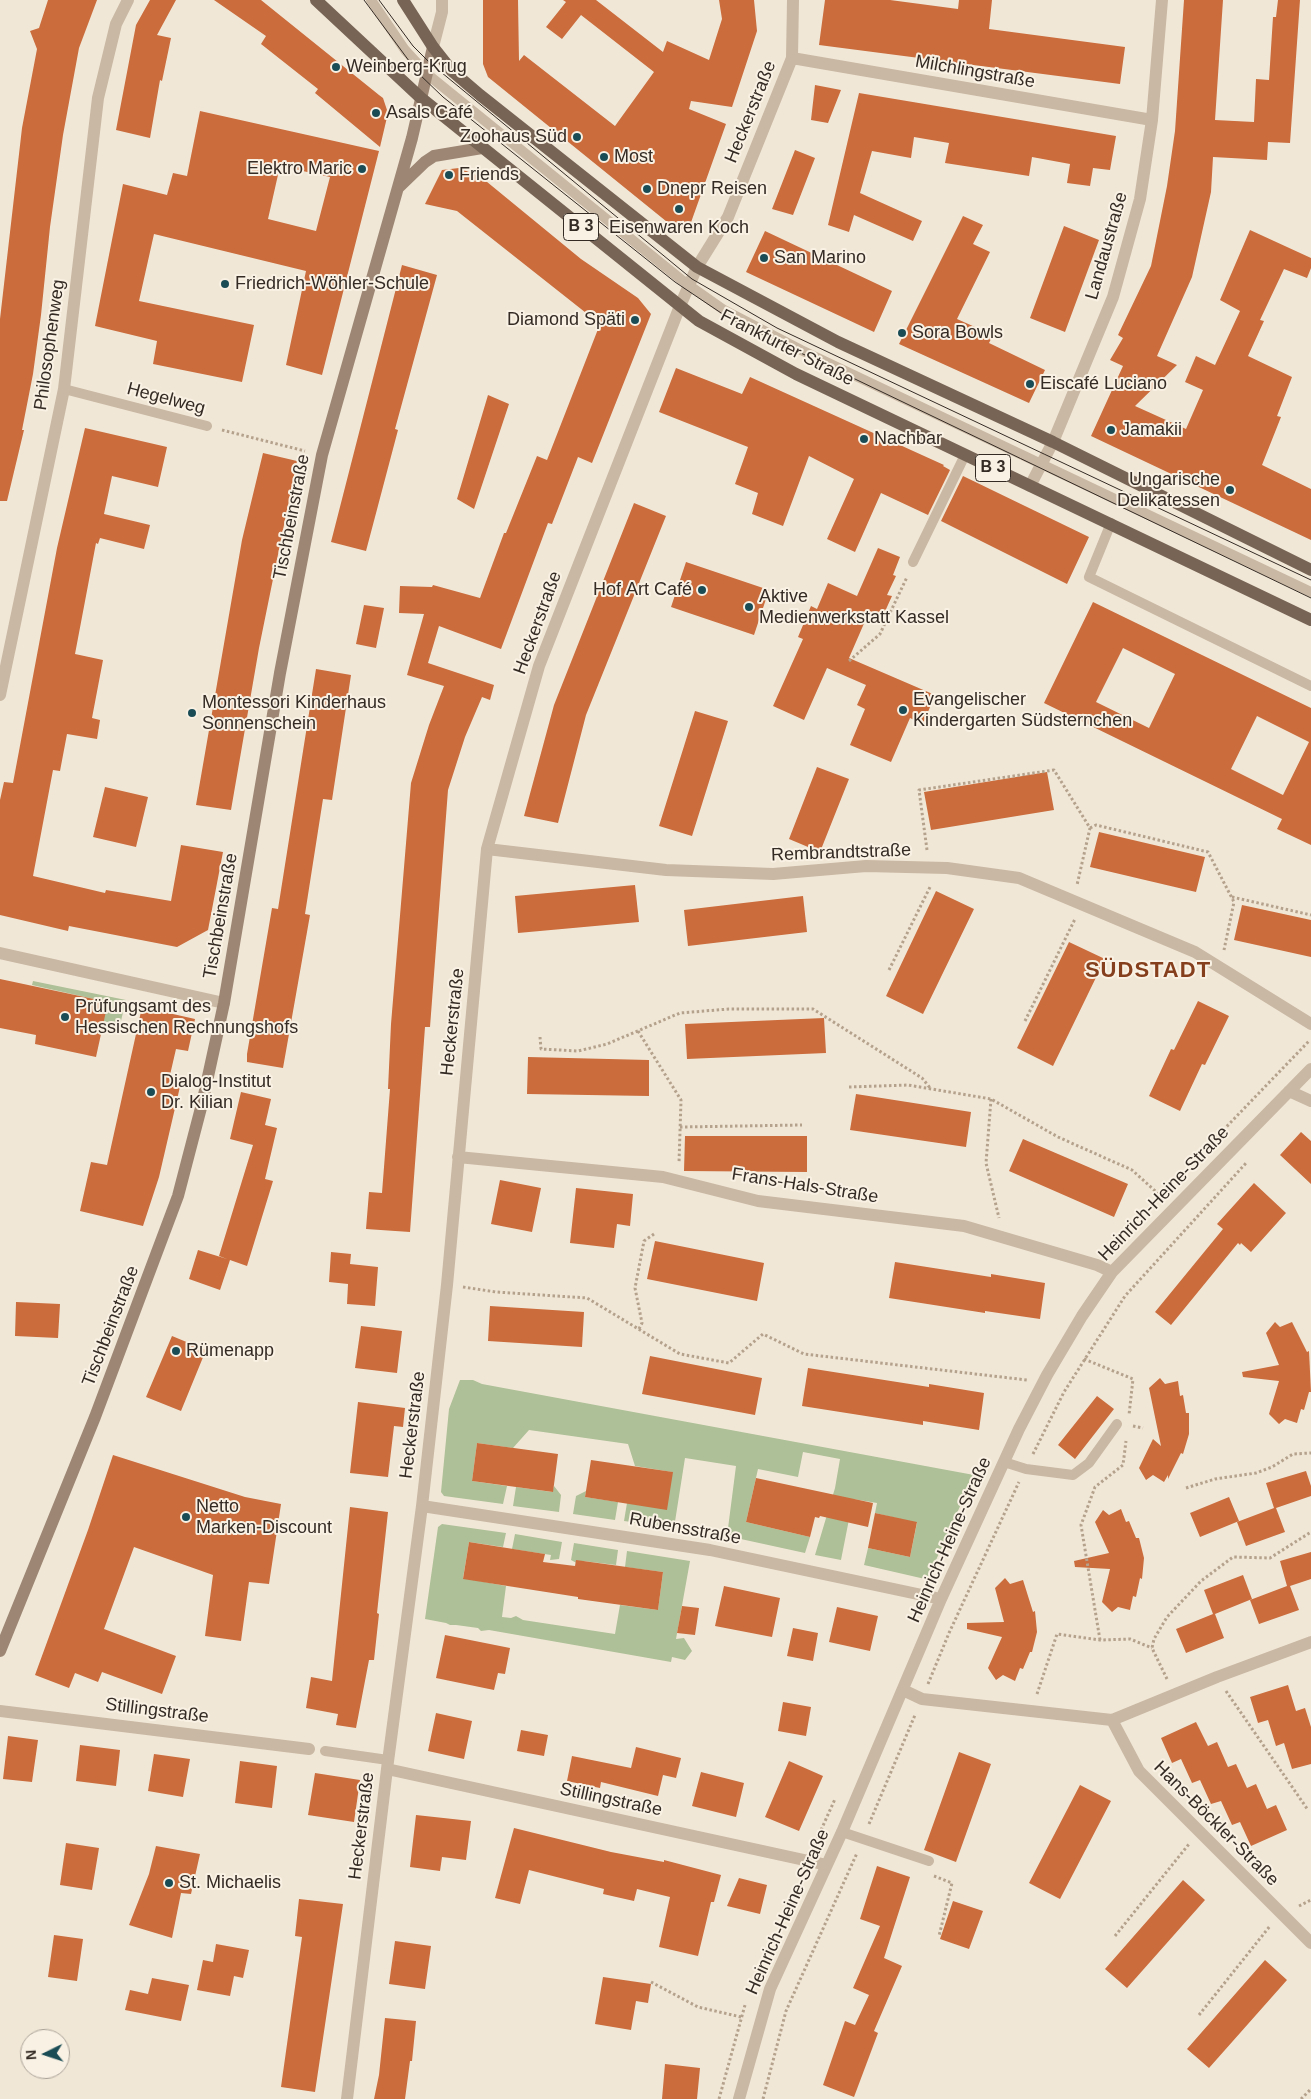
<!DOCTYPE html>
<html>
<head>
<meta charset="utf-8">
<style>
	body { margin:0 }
	#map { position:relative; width:1311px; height:2099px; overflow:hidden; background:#f1e7d7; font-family:Arial,sans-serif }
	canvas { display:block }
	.north { position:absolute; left:20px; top:2029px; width:50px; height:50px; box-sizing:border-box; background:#f9f1e3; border:1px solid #aaa297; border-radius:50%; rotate:266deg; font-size:14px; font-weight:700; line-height:20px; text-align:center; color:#342b25 }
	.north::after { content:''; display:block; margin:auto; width:18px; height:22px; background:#1a4c56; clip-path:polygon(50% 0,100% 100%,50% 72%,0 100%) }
</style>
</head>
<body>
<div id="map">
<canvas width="1311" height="2099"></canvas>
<div class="north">N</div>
</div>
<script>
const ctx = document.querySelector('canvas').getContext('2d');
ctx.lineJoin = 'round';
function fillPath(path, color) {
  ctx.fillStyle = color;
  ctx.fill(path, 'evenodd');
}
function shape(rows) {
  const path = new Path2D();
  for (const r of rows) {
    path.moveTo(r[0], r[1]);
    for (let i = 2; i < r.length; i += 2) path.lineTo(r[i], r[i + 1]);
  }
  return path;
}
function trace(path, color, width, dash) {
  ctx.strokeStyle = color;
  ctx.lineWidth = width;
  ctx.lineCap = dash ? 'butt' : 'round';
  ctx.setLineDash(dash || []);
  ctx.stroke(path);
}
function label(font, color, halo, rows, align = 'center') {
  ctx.font = font + ' Arial,sans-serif';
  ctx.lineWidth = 4;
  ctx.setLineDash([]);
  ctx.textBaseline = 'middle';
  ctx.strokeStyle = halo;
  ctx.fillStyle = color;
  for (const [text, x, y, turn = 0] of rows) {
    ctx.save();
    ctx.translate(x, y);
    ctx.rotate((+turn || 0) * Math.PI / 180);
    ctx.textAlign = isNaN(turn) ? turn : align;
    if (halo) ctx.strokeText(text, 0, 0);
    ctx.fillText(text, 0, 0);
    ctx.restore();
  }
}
fillPath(shape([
	[33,981,126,1000,120,1025,103,1021,107,1002,32,985],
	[460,1380,473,1380,482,1384,974,1475,928,1578,925,1579,864,1565,868,1548,910,1557,917,1523,875,1513,877,1503,853,1499,841,1560,815,1555,835,1488,840,1459,803,1452,798,1477,758,1469,746,1522,810,1537,805,1553,727,1536,736,1466,685,1458,674,1528,624,1521,627,1503,672,1472,635,1466,628,1444,529,1430,513,1448,477,1443,472,1481,507,1486,503,1504,444,1496,441,1492,449,1409],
	[554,1486,561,1495,559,1512,513,1506,516,1487,552,1492],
	[586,1491,585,1497,618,1502,615,1520,573,1514,576,1496],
	[442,1524,506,1533,503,1547,469,1542,463,1578,506,1586,502,1617,511,1618,516,1616,523,1620,615,1634,620,1605,658,1610,663,1572,625,1567,627,1551,690,1561,676,1639,684,1638,692,1651,685,1660,672,1657,671,1662,489,1630,481,1631,478,1628,456,1625,450,1625,446,1623,425,1619,438,1527],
	[515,1534,562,1542,559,1559,550,1560,551,1555,512,1549],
	[574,1543,618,1550,616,1565,583,1561,582,1566,571,1560]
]), '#aec097');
fillPath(shape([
	[48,0,97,0,79,48,63,135,50,227,41,315,33,374,22,430,24,430,7,501,0,501,0,319,22,128,37,49,30,31,39,28],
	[150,0,176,0,157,35,171,38,162,81,160,80,150,138,116,130,136,25],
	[214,0,261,0,379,95,383,98,388,113,380,147,315,93,318,89,261,44,266,36],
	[483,0,518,0,519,61,524,55,615,126,654,72,581,15,562,39,546,27,566,2,563,0,596,0,663,52,667,41,709,60,722,19,719,0,754,0,757,31,732,107,691,101,689,109,726,124,689,228,677,230,488,77,483,64],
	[825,0,890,0,958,9,959,0,992,0,989,29,1125,47,1120,84,819,45],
	[1184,0,1223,0,1215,120,1254,122,1256,79,1269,80,1273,17,1276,17,1278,0,1300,0,1290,143,1268,142,1267,160,1213,157,1211,192,1192,277,1157,356,1177,365,1135,406,1186,429,1203,390,1185,382,1196,356,1215,365,1240,311,1220,300,1250,230,1311,258,1311,268,1307,278,1284,269,1260,320,1264,321,1248,356,1292,377,1277,416,1281,417,1262,465,1311,489,1311,540,1091,436,1123,366,1110,360,1123,338,1118,335,1151,266,1167,186,1175,131],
	[815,85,841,90,828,123,811,120],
	[859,93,1116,136,1110,170,1093,168,1090,186,1067,183,1070,164,1032,157,1029,176,945,163,949,143,914,137,911,158,872,151,860,193,922,221,913,241,854,215,849,232,828,225],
	[200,111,379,151,322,375,286,365,306,271,154,234,139,301,254,325,242,382,153,364,157,341,95,326,123,184,167,195,173,173,187,176],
	[280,166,330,177,316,231,268,219],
	[795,150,815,158,793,215,772,209],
	[459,168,481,177,581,259,638,298,651,314,592,463,578,457,552,524,548,523,501,649,439,626,428,663,494,685,490,700,482,697,465,737,448,790,430,1027,425,1027,410,1232,366,1229,369,1192,382,1193,390,1089,388,1089,391,1024,411,783,429,725,444,686,407,675,424,614,399,613,400,586,432,587,433,585,480,598,504,533,506,533,537,456,547,460,600,324,457,211,425,204,442,170],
	[963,216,983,225,973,244,990,252,957,319,993,335,989,343,1045,370,1029,403,899,344],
	[1064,226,1099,240,1065,332,1030,318],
	[765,231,892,291,874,332,746,272],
	[402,265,437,275,395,429,398,430,366,551,331,542],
	[676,368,742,394,750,377,944,465,943,466,950,470,928,515,881,493,855,552,827,539,854,479,809,456,783,526,752,514,758,493,735,484,748,447,659,412],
	[488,395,509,404,474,509,457,499],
	[85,428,167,447,158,487,112,476,104,514,150,525,144,549,100,538,98,544,96,543,75,654,103,660,92,718,100,720,97,739,67,734,60,771,53,770,33,876,105,893,106,890,171,901,181,845,223,852,208,930,177,947,69,926,68,931,0,915,0,800,4,782,13,783,57,548],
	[263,453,297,461,259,648,231,810,196,805,242,540],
	[963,476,1089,537,1067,584,941,521],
	[634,503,666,516,586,715,558,823,524,816,554,705],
	[878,548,900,557,893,575,896,576,887,595,892,596,882,618,869,612,849,658,935,695,923,724,910,718,891,762,850,745,865,709,857,705,866,685,827,668,804,720,773,706,803,639,798,637,811,606,817,609,828,583,857,596],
	[686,562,769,590,754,635,671,607],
	[1093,602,1311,708,1311,845,1277,829,1282,819,1044,703],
	[1123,648,1175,674,1149,728,1096,702],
	[1257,716,1309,742,1283,795,1231,769],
	[364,605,384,608,376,648,356,644],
	[316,669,351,675,332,800,323,799,305,914,310,915,283,1068,247,1062,247,1054,272,908,278,909],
	[695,711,728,721,692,836,659,826],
	[817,767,849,779,820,852,789,839],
	[1047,772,1054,810,931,830,924,792],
	[105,787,148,797,136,847,93,837],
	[1099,832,1205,857,1196,892,1090,867],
	[635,885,639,922,518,933,515,896],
	[936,891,974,909,923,1014,886,996],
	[803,896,807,932,688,946,684,910],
	[1242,905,1311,920,1311,957,1234,940],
	[1069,942,1105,959,1053,1066,1017,1048],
	[0,979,108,1002,96,1057,35,1044,36,1035,0,1028],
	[1198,1001,1229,1016,1205,1065,1202,1064,1180,1111,1149,1096,1171,1049,1174,1050],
	[142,1007,195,1019,188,1051,176,1049,170,1075,182,1078,159,1177,143,1226,80,1211,91,1162,107,1165],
	[824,1018,826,1053,687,1059,685,1024],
	[528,1057,649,1060,649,1096,527,1094],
	[241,1092,271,1099,265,1125,277,1128,265,1179,273,1181,247,1266,230,1260,220,1290,189,1279,198,1250,227,1259,219,1256,253,1145,230,1139],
	[856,1094,971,1112,966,1147,850,1130],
	[1301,1132,1311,1141,1311,1184,1280,1155],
	[685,1136,807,1136,807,1172,684,1171],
	[1023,1139,1128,1184,1114,1217,1009,1171],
	[500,1180,541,1188,532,1232,491,1224],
	[1254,1183,1286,1213,1251,1252,1241,1243,1240,1245,1238,1243,1171,1325,1155,1312,1223,1229,1217,1224],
	[576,1188,633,1194,630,1226,617,1224,614,1248,570,1243],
	[655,1241,764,1263,757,1301,647,1279],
	[331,1252,351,1254,350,1264,378,1267,375,1306,347,1304,348,1284,329,1282],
	[895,1262,991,1277,991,1274,1045,1283,1040,1319,985,1311,985,1313,889,1298],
	[16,1302,60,1304,58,1338,15,1336],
	[490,1306,584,1312,582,1347,488,1341],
	[1275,1322,1280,1327,1292,1322,1307,1352,1309,1351,1311,1392,1309,1392,1304,1410,1301,1409,1297,1423,1285,1419,1279,1424,1269,1414,1279,1381,1243,1377,1242,1372,1279,1365,1266,1333],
	[361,1326,402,1331,397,1373,355,1368],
	[172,1336,206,1350,181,1411,146,1397],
	[650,1356,762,1378,755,1415,642,1394],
	[808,1368,929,1387,929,1384,984,1393,979,1430,923,1421,923,1425,802,1406],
	[1160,1378,1165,1384,1178,1381,1180,1396,1183,1395,1186,1413,1189,1413,1189,1434,1183,1454,1181,1453,1168,1479,1168,1475,1164,1482,1153,1475,1146,1480,1139,1468,1153,1439,1161,1446,1149,1388],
	[1097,1396,1114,1409,1075,1459,1058,1445],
	[358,1402,405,1408,403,1427,394,1426,388,1477,350,1473],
	[477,1443,558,1454,553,1492,472,1481],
	[113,1455,245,1497,281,1504,269,1584,249,1582,241,1641,205,1636,213,1575,134,1547,104,1629,176,1656,162,1694,102,1672,98,1682,75,1673,69,1688,35,1675,88,1530],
	[591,1460,673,1472,667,1510,585,1497],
	[1306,1471,1311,1486,1311,1496,1276,1508,1285,1532,1246,1546,1237,1522,1274,1508,1266,1483],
	[756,1478,873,1503,868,1527,820,1516,819,1518,815,1517,810,1537,746,1522],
	[1229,1497,1239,1521,1200,1537,1190,1513],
	[350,1507,388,1512,377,1613,379,1614,374,1660,369,1660,356,1728,336,1725,338,1714,306,1708,311,1677,332,1681],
	[1121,1509,1126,1522,1129,1521,1136,1538,1139,1538,1144,1558,1142,1579,1140,1578,1136,1597,1133,1596,1130,1610,1118,1607,1112,1612,1102,1602,1110,1569,1075,1567,1074,1561,1109,1553,1095,1522,1103,1510,1109,1515],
	[875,1513,917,1522,910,1557,868,1548],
	[469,1542,545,1554,543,1562,575,1566,576,1560,663,1572,658,1610,578,1599,578,1597,463,1579],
	[1311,1552,1311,1579,1290,1586,1299,1610,1259,1624,1250,1600,1287,1586,1280,1561],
	[1243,1575,1252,1599,1215,1614,1224,1638,1186,1653,1176,1629,1213,1614,1204,1590],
	[1005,1578,1010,1584,1023,1580,1033,1612,1035,1611,1037,1632,1032,1652,1030,1652,1023,1669,1020,1668,1015,1681,1003,1675,996,1680,988,1668,1002,1637,967,1629,967,1623,1004,1622,995,1588],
	[724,1586,780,1598,772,1637,715,1626],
	[682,1606,699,1608,695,1635,677,1633],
	[837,1607,878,1616,870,1651,829,1642],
	[793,1628,818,1633,813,1661,787,1656],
	[445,1635,510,1648,505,1674,498,1673,494,1690,436,1678],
	[1288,1685,1296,1711,1305,1708,1311,1727,1311,1764,1292,1769,1284,1743,1276,1746,1268,1720,1258,1723,1250,1697],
	[783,1702,811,1707,806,1736,778,1731],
	[436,1713,472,1721,464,1759,428,1751],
	[1196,1722,1208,1746,1217,1742,1228,1767,1236,1764,1247,1788,1256,1784,1267,1809,1276,1805,1287,1830,1251,1846,1240,1822,1232,1825,1221,1801,1211,1804,1200,1780,1192,1783,1181,1759,1172,1763,1161,1738],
	[521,1730,548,1735,544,1756,517,1751],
	[8,1736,38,1740,32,1782,3,1779],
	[80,1745,120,1750,116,1786,76,1781],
	[636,1747,681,1758,676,1778,663,1775,658,1796,601,1782,600,1788,567,1781,572,1756,631,1768],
	[959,1752,991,1764,956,1862,924,1850],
	[154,1754,190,1759,183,1797,148,1791],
	[240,1761,277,1766,272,1808,235,1803],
	[789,1761,823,1776,799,1831,765,1817],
	[701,1772,744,1783,736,1817,692,1806],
	[315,1773,360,1780,354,1822,308,1815],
	[1080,1785,1111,1801,1060,1899,1029,1883],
	[416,1815,471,1821,466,1860,442,1857,440,1871,410,1867],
	[514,1828,611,1852,664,1862,664,1860,721,1875,714,1902,711,1902,698,1956,659,1947,670,1897,637,1889,634,1901,603,1894,604,1889,529,1870,520,1904,495,1898],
	[66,1843,99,1848,92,1890,60,1885],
	[156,1846,200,1854,191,1894,181,1893,172,1938,129,1925,149,1874],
	[877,1866,910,1877,884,1958,902,1966,874,2031,878,2033,854,2097,823,2085,845,2021,855,2025,869,1995,853,1988,880,1926,860,1919],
	[739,1878,767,1885,760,1914,727,1906],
	[1183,1880,1205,1900,1127,1988,1105,1969],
	[299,1899,343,1904,315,2092,281,2087,302,1937,295,1936],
	[953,1901,983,1911,969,1949,940,1939],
	[54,1935,83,1939,77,1981,48,1977],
	[395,1941,431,1946,425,1989,389,1984],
	[216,1944,249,1950,243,1978,234,1976,230,1996,197,1990,203,1960,213,1962],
	[1265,1960,1287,1980,1209,2068,1187,2049],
	[603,1977,651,1984,648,2003,636,2001,631,2030,595,2024],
	[152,1978,189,1985,181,2021,125,2010,130,1990,148,1994],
	[385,2018,416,2021,412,2061,410,2061,405,2099,374,2099,379,2075],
	[665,2064,700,2068,697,2099,662,2099]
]), '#ca6c3c');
trace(shape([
	[222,430,305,451],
	[849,661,880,634,907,577],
	[1090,828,1096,825,1208,852,1234,902,1224,950],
	[927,850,919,790,1054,770,1090,828,1077,885],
	[1232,897,1311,915],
	[889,970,931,885],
	[1025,1021,1075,919],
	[638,1031,681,1100,679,1163],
	[540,1037,541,1049,578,1051,607,1044,680,1013,729,1009,813,1009,922,1078,931,1089],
	[849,1087,908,1085,991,1099,1058,1137,1132,1170,1163,1198],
	[991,1099,986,1163,999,1218],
	[680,1127,802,1125],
	[1206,1148,1309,1041],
	[463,1287,496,1292,587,1298,680,1354,729,1363,763,1334,804,1354,1027,1380],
	[639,1329,642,1323,635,1288,644,1241,654,1234],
	[1084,1359,1133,1379,1129,1415],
	[1133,1426,1143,1428],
	[1033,1454,1064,1392,1125,1296,1247,1162],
	[1186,1488,1215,1479,1256,1473,1272,1467,1293,1454,1311,1453],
	[1100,1640,1081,1525,1095,1487,1123,1465,1126,1441],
	[1167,1679,1152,1648,1154,1639,1167,1617,1201,1581,1233,1557,1270,1558,1311,1532],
	[928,1684,949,1633,1019,1482],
	[1226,1691,1308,1810],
	[1037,1694,1057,1634,1100,1640,1130,1639,1152,1648],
	[869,1824,915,1715],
	[817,1839,835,1799],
	[934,1876,952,1883,939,1936],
	[1299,1906,1311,1900],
	[1115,1936,1189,1844],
	[651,1982,698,2007,741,2017],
	[1199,2015,1270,1926],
	[719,2099,745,2005],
	[763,2099,786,2011,857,1853],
	[1301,2099,1311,2089]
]), '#b5a28d', 3, [2.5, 2.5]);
trace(shape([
	[371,0,405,50,427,74,683,281,724,310,801,350,1311,592],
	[64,389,207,426],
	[1111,523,1089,577,1311,686],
	[913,562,965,455],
	[1004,1462,1026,1469,1073,1475,1089,1463,1117,1424],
	[325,1751,388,1760],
	[842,1832,929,1861]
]), '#c9b8a3', 10);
trace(shape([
	[433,47,442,12,442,0],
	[792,58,1152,120],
	[1030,486,1053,442,1113,297,1140,199,1152,120,1162,0],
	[0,695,64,389,98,98,116,24,128,0],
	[487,849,666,870,773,874,866,866,947,868,1019,878,1195,952,1311,1024],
	[0,953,224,1003],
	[1289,1091,1311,1101],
	[458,1157,663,1177,758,1201,964,1226,1097,1265,1112,1272],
	[422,1506,710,1550,941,1599],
	[903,1690,922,1699,1112,1720,1217,1677,1311,1642],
	[0,1711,309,1749],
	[1112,1720,1139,1771,1311,1943],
	[387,1769,827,1865],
	[347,2099,387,1769,422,1506,447,1285,487,849,539,666,680,306,697,267,728,217,792,58,793,0],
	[739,2099,770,1989,842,1832,941,1599,1019,1429,1047,1375,1082,1316,1112,1272,1311,1069]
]), '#c9b8a3', 12);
trace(shape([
	[398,188,425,162,434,156,482,148],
	[0,1651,95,1417,178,1196,202,1104,224,1003,280,673,322,455,412,138,433,47]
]), '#9d8774', 12);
trace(shape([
	[316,0,421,98,699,321,796,374,1311,620],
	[403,0,433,47,452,71,480,95,697,267,838,342,1053,442,1311,570]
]), '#776455', 12);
trace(shape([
	[364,0,418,73,443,97,675,282,730,319,1311,598],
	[379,0,413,46,430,63,692,279,777,328,1311,580]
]), '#342b25', 1);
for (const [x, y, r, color] of [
	[336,67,5,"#1a4c56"],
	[376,113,5,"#1a4c56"],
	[577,137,5,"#1a4c56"],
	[604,157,5,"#1a4c56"],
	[362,169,5,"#1a4c56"],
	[449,175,5,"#1a4c56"],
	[647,189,5,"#1a4c56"],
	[679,209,5,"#1a4c56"],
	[764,258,5,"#1a4c56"],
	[225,284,5,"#1a4c56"],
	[635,320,5,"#1a4c56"],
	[902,333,5,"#1a4c56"],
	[1030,384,5,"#1a4c56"],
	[1111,430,5,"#1a4c56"],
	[864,439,5,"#1a4c56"],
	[1230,490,5,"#1a4c56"],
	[702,590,5,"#1a4c56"],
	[749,607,5,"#1a4c56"],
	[903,710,5,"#1a4c56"],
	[192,713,5,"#1a4c56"],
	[65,1017,5,"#1a4c56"],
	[151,1092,5,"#1a4c56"],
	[176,1351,5,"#1a4c56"],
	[186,1517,5,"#1a4c56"],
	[169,1883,5,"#1a4c56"]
]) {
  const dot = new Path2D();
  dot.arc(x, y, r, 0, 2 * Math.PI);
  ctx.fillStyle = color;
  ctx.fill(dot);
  trace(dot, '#f9f1e3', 2);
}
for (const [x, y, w] of [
	[581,227,35],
	[993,468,35]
]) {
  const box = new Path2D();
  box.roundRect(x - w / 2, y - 13.5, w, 27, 4);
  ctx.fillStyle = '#f9f1e3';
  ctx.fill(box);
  trace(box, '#342b25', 1);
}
label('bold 16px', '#342b25', null, [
	["B 3",581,227],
	["B 3",993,468]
]);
label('18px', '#342b25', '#f9f1e3', [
	["Weinberg-Krug",346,67],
	["Asals Café",386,113],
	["Zoohaus Süd",567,137,"right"],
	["Most",614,157],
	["Elektro Maric",352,169,"right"],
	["Friends",459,175],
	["Dnepr Reisen",657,189],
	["Eisenwaren Koch",679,228,"center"],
	["San Marino",774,258],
	["Friedrich-Wöhler-Schule",235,284],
	["Diamond Späti",625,320,"right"],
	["Sora Bowls",912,333],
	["Eiscafé Luciano",1040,384],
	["Jamakii",1121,430],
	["Nachbar",874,439],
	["Ungarische",1220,480,"right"],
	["Delikatessen",1220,501,"right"],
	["Hof Art Café",692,590,"right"],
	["Aktive",759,597],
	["Medienwerkstatt Kassel",759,618],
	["Evangelischer",913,700],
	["Kindergarten Südsternchen",913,721],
	["Montessori Kinderhaus",202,703],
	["Sonnenschein",202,724],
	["Prüfungsamt des",75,1007],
	["Hessischen Rechnungshofs",75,1028],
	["Dialog-Institut",161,1082],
	["Dr. Kilian",161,1103],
	["Rümenapp",186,1351],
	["Netto",196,1507],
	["Marken-Discount",196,1528],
	["St. Michaelis",179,1883]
], 'left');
label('18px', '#342b25', '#f9f1e3', [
	["Milchlingstraße",975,72,10],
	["Heckerstraße",751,112,-68],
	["Landaustraße",1107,246,-74],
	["Philosophenweg",50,345,-82],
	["Frankfurter Straße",787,348,27],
	["Hegelweg",166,399,15],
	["Tischbeinstraße",292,517,-79],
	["Heckerstraße",538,623,-70],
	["Rembrandtstraße",841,853,-2],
	["Tischbeinstraße",221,916,-80],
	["Heckerstraße",453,1022,-84],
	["Frans-Hals-Straße",805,1186,9],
	["Heinrich-Heine-Straße",1164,1194,-46],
	["Tischbeinstraße",111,1326,-69],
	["Heckerstraße",413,1425,-83],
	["Rubensstraße",685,1529,10],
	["Heinrich-Heine-Straße",950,1540,-66],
	["Stillingstraße",157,1711,7],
	["Stillingstraße",611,1800,12],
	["Hans-Böckler-Straße",1216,1824,45],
	["Heckerstraße",362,1826,-83],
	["Heinrich-Heine-Straße",788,1912,-66]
]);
ctx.letterSpacing = '1px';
label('bold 22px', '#853f1c', '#f9f1e3', [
	["SÜDSTADT",1148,971]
]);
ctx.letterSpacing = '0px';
</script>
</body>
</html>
